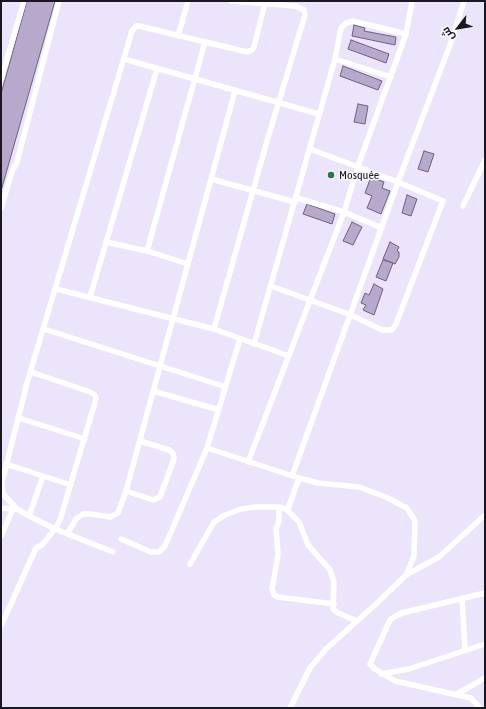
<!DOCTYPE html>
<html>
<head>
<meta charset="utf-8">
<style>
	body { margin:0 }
	#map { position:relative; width:486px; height:709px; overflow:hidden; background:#ece4fa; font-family:"Asap Condensed",Cairo,sans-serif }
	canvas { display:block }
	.frame { position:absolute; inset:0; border:2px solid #1a1622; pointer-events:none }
	.north { position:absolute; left:438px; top:8px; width:40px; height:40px; -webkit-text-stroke:3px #f7f4fc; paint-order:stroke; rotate:239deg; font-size:11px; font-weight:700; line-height:16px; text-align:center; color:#1a1622 }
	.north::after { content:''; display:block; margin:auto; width:14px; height:18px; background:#1a1622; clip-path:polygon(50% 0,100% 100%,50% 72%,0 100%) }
</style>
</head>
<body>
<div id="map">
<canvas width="486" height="709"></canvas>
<div class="frame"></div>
<div class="north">ش</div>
</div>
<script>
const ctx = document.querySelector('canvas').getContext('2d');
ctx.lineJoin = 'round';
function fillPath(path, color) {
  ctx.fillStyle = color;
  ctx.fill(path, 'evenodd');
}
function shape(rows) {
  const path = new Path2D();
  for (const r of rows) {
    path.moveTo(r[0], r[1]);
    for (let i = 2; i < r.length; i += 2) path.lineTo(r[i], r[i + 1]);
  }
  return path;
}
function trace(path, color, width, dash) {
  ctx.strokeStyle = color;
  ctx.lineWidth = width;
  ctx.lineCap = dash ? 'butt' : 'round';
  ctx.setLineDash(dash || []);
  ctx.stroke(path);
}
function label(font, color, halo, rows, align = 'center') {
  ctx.font = font + ' "Asap Condensed",sans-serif';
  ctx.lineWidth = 3;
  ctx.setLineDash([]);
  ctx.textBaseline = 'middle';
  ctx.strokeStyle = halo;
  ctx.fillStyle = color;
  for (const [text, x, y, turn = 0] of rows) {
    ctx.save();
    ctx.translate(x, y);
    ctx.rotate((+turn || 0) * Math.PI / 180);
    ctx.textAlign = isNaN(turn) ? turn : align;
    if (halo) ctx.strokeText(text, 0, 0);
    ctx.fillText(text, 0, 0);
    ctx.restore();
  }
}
const building = shape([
	[27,1,55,1,1,191,1,94,27,1],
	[354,25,365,28,364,31,396,37,395,45,352,36,354,25],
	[351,40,389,54,386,63,348,49,351,40],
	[343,66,382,81,378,90,340,76,343,66],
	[358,104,368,106,365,124,354,122,358,104],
	[424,151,434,154,428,172,418,169,424,151],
	[371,177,384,182,382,188,390,191,381,214,367,208,372,196,365,193,371,177],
	[407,195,417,199,411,216,402,213,407,195],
	[307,204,335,214,332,224,303,214,307,204],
	[352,222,362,227,353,245,343,241,352,222],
	[390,242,399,247,397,251,399,252,399,257,395,264,383,259,390,242],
	[383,260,393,263,386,281,376,277,383,260],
	[374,284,383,289,374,315,363,310,366,305,361,303,365,293,369,295,374,284]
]);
fillPath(building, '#b6a9cb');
trace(building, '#6d617f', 1);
trace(shape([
	[178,36,188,1],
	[124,59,319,114],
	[335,59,391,77],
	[1,79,24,1],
	[211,179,295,202],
	[297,198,344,212,382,228],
	[463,206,485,160],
	[1,208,12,172,17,162,59,1],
	[106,242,147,251,188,264],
	[147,251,205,42],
	[271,286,351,315,382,330,392,330,396,324,443,201,398,182,310,149],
	[56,289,214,329,289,356],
	[90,297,157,69],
	[44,329,226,387],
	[214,329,267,141,305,15,304,10,296,6,231,1],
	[254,344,335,59,341,28,346,23,353,21,406,34],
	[153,391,219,410],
	[19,418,85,439],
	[207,448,299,478,318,483,359,487,386,497,407,508,415,521,414,556,406,575,376,604,326,649,310,668,290,708],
	[248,462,344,212,358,166,406,34,412,1],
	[6,464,71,485],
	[292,476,398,182,450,45,464,1],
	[126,491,153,500,160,497,174,459,173,453,169,450,140,441],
	[279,507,279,521,276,529,278,555,272,589,274,595,278,597,334,604],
	[1,508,15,509],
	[288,509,299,478],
	[29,516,43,476],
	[67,534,76,519,83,514,91,514,110,517,118,513,126,491,235,91],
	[1,536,13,509],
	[121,539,151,552,159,552,165,546,207,448,240,339],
	[113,552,55,529,29,516,17,509,3,494,2,482,27,383,132,31,136,26,139,26,247,52,252,50,254,47,265,3],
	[190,564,214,522,225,515,241,509,255,507,279,507,286,509,299,522,308,545,330,570,334,582,333,609,338,613,357,621],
	[406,575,439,557,485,515],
	[462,598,465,650],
	[1,626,36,548,42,545,55,529,60,520,96,399,95,395,90,392,31,372],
	[381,674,409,669,485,644],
	[457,694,485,678],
	[480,708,471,698,395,681,375,669,370,664,390,620,394,617,402,613,485,593]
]), '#fff', 5.5);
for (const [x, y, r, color] of [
	[331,175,4,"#2a7746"]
]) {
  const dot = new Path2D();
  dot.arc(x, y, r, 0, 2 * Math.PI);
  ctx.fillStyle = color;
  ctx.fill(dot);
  trace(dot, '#f7f4fc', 1.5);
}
label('12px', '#1a1622', '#f7f4fc', [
	["Mosquée",339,175]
], 'left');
</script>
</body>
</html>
